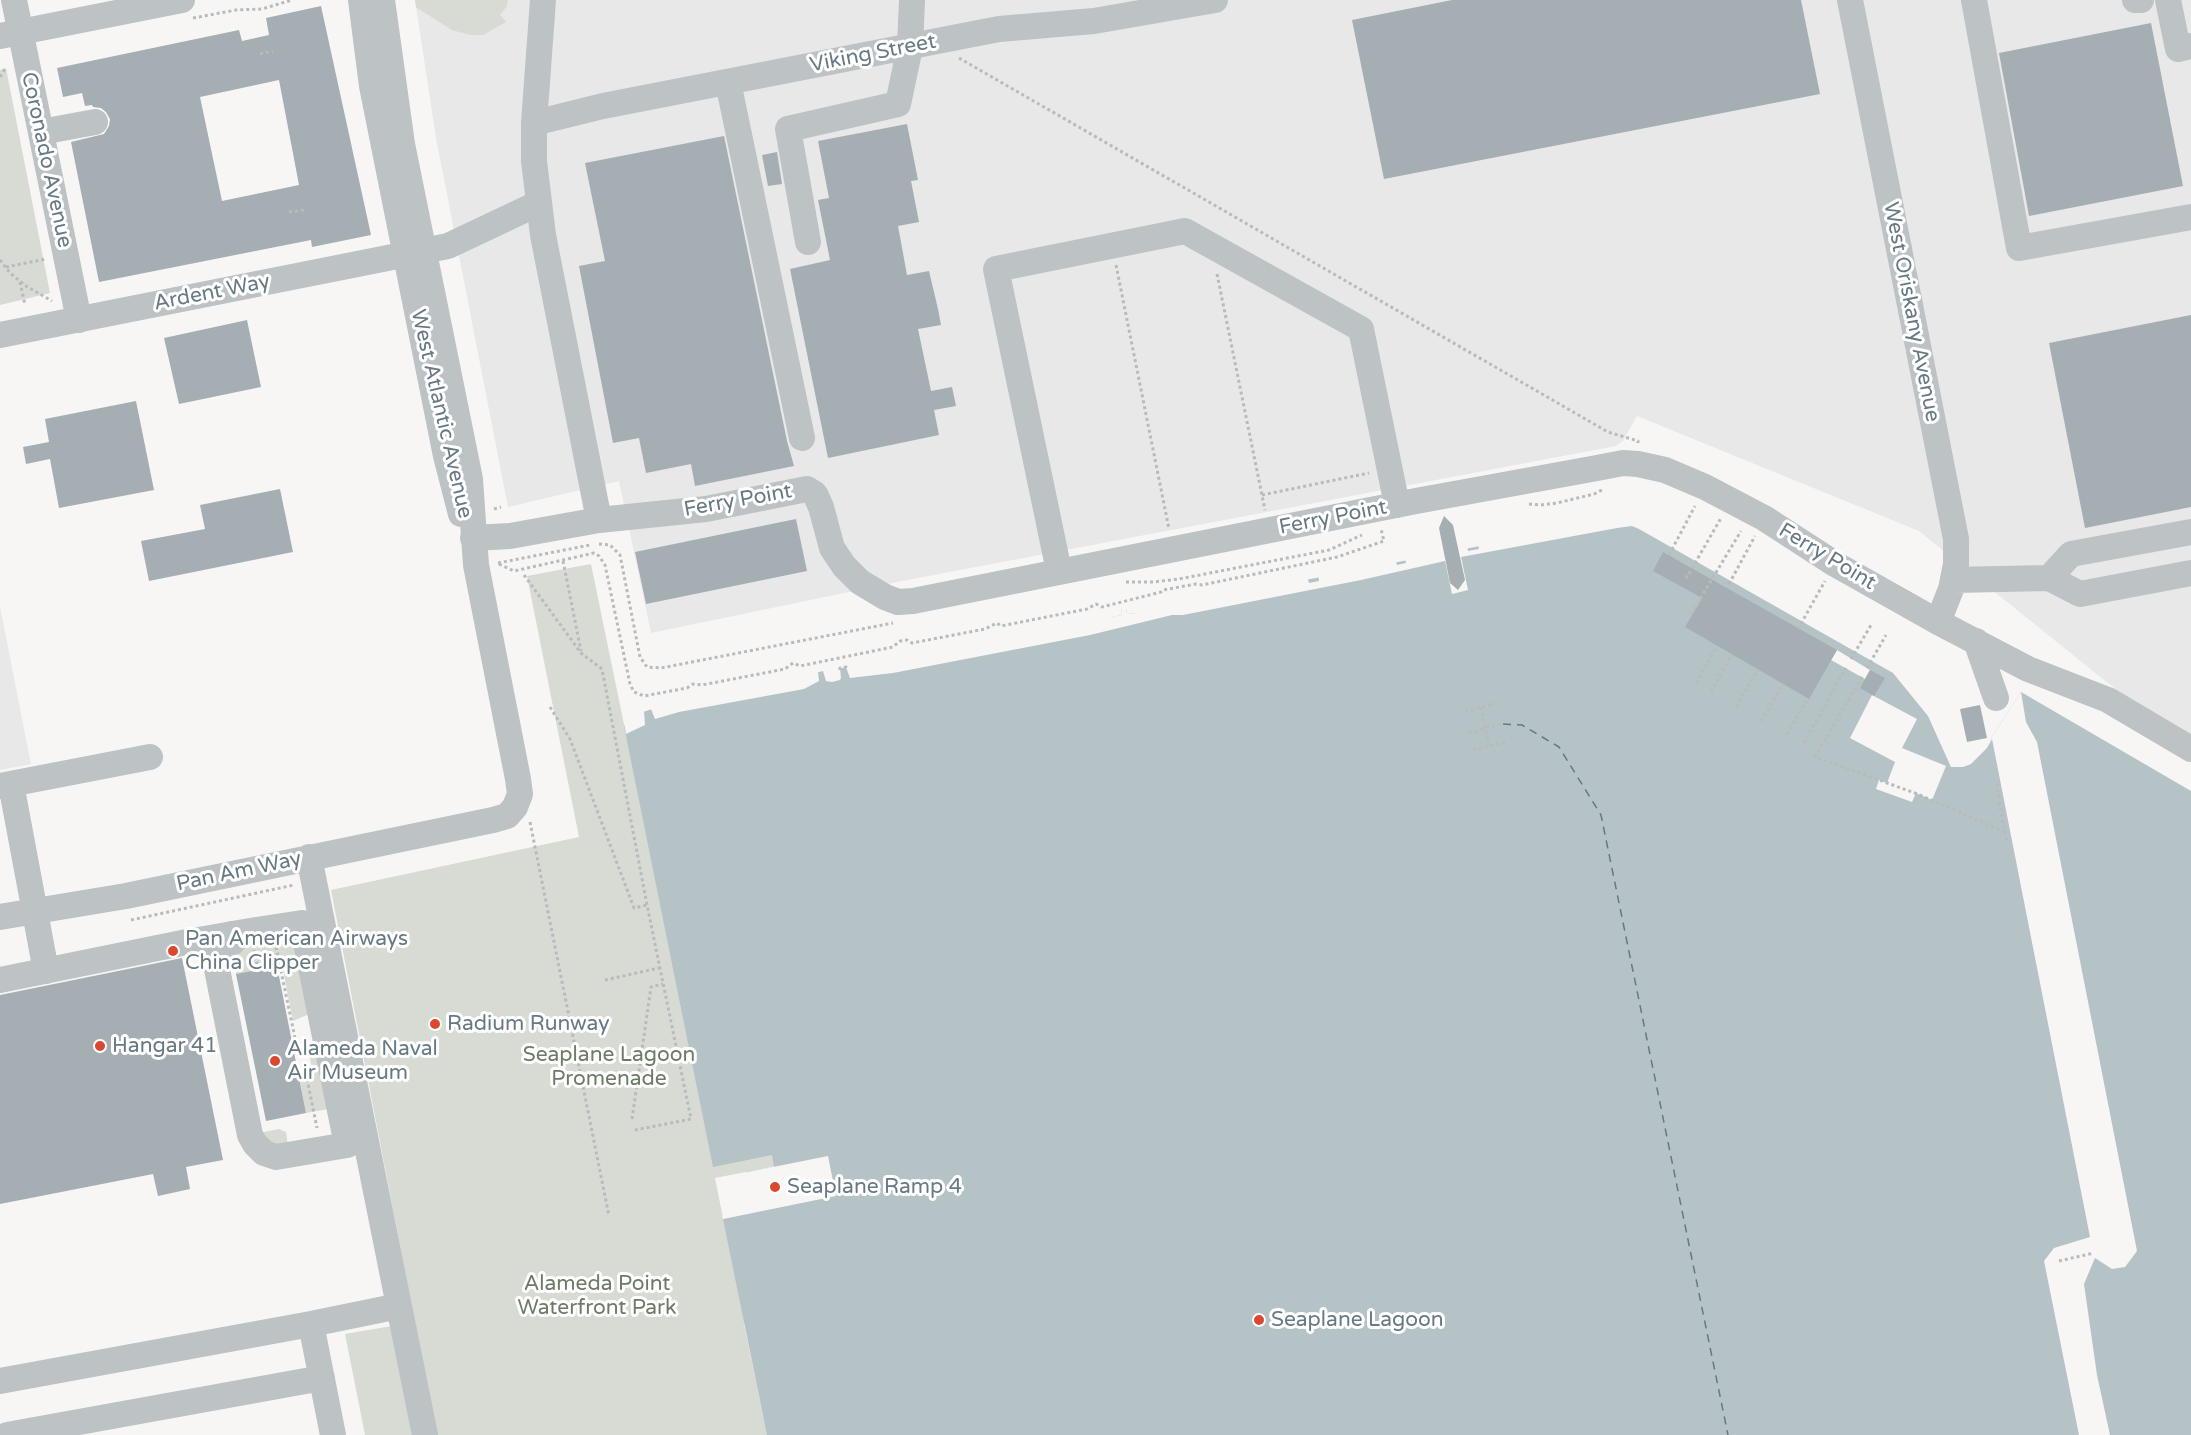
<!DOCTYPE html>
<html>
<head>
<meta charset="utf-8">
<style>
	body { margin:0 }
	canvas { display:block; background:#f7f6f4 }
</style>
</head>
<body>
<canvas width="2191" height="1435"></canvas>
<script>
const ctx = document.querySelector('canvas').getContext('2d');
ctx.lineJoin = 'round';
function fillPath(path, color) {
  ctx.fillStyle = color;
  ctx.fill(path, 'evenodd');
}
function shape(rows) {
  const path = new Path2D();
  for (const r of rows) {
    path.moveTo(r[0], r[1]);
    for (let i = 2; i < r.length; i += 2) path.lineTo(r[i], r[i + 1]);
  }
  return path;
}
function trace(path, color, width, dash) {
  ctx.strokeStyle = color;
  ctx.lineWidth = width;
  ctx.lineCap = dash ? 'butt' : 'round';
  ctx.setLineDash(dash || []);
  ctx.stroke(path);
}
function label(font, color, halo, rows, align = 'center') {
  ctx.font = font + ' "Varela Round",sans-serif';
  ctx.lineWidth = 6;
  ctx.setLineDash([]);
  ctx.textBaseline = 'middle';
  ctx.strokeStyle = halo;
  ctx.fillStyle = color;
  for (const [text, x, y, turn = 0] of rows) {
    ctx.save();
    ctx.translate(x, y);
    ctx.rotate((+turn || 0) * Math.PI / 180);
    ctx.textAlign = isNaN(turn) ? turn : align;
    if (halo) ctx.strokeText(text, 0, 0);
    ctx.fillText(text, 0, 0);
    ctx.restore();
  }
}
fillPath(shape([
	[415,0,2191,0,2191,750,1919,531,1637,416,1623,441,1616,446,907,580,651,633,619,481,508,507,436,138],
	[0,607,31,764,0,770]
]), '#e7e8e7');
fillPath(shape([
	[415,0,508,0,507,6,500,15,506,22,483,35,470,35,452,30,416,7],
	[6,68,50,293,0,305,0,70],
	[591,564,626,734,787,1164,715,1178,723,1218,798,1204,744,1324,764,1420,786,1435,365,1435,345,1334,415,1322,331,890,579,837,527,576],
	[292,937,297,940,311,1009,307,1015,293,1021,282,965,236,974,238,945],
	[309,1054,323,1061,334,1108,306,1113,300,1081,314,1078],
	[279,1129,286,1132,288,1146,277,1148,259,1133]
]), '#d7dbd3');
fillPath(shape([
	[1634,516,1921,682,1960,753,1969,754,1991,738,2021,692,2191,791,2191,1435,767,1435,723,1219,755,1212,746,1172,774,1167,772,1155,713,1167,624,726,637,714,652,709,818,675,817,672,846,667,847,669,1122,615,1121,608,1126,608,1127,614,1136,613]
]), '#b5c3c6');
fillPath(shape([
	[1634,513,1668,531,1780,595,1922,679,1950,709,1961,731,1962,750,1968,750,1974,742,1991,738,2021,692,2026,722,2037,742,2137,1251,2125,1267,2112,1269,2095,1258,2084,1284,2097,1375,2110,1435,2079,1435,2044,1261,2054,1248,2090,1237,1992,739,1987,748,1971,764,1963,767,1951,767,1928,716,1893,673,1639,529,1632,526,1617,528,1461,557,1468,590,1452,594,1445,561,1361,580,1183,615,1172,615,1090,635,893,673,850,678,846,667,840,668,841,678,840,680,832,682,826,681,823,671,818,672,819,681,804,689,679,712,655,719,651,709,644,711,645,725,626,734,624,722,643,709,814,673,817,669,824,668,826,670,846,664,849,665,1110,614,1111,617,1122,615,1121,608,1126,608,1127,614,1136,613,1135,610,1307,576,1309,583,1319,581,1318,574,1395,559,1397,565,1406,563,1405,557,1467,545,1468,551,1479,549,1478,543],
	[1837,650,1870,670,1865,679,1831,660],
	[1872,695,1917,719,1902,748,1946,766,1932,800,1916,793,1912,802,1876,789,1879,780,1887,783,1895,762,1850,738],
	[828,1156,836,1196,723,1219,722,1216,751,1210,743,1173]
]), '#f7f6f4');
trace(shape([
	[1503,724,1522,725,1559,747,1601,815,1728,1435]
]), '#637a7f', 1.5, [8, 6]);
fillPath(shape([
	[1452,0,1801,0,1820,94,1384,179,1352,20],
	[321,6,371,235,312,247,311,240,99,282,71,142,104,134,109,126,110,119,106,112,101,108,93,107,92,105,85,106,82,93,63,97,57,68,239,30,242,41,269,35,266,18],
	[279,80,299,185,222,201,200,97],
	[2151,23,2183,186,2029,216,1999,53],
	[907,124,918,180,911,181,919,222,898,226,907,275,929,271,938,309,941,325,918,329,931,391,952,387,956,406,934,410,939,435,828,458,790,269,830,260,818,200,829,198,818,141],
	[724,136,787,441,794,466,695,486,691,464,646,473,639,438,613,443,579,266,605,261,585,163],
	[777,152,782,184,768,186,762,155],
	[2191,315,2191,507,2085,528,2049,343],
	[247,320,261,387,179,404,164,338],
	[136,401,154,490,59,508,50,459,26,464,23,447,49,442,45,419],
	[280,489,293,552,149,581,141,541,205,529,200,505],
	[1444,516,1453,525,1465,580,1458,590,1450,583,1439,528],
	[796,519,807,571,646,604,635,552],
	[1663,552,1837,650,1809,699,1685,627,1702,598,1653,571],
	[1870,670,1885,678,1874,696,1860,688],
	[1980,705,1987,738,1967,742,1960,709],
	[182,958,223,1160,186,1167,190,1189,158,1196,153,1174,0,1204,0,995],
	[277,966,306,1113,266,1121,236,974]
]), '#a5aeb3');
trace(shape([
	[193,18,236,10,262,9,292,0],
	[260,54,273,51],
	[959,58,1608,432,1638,441,1638,443],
	[0,77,6,67],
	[289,212,304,210],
	[0,260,10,273,26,286,52,301],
	[1116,265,1169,529],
	[6,267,46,259],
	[1217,274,1265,510],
	[20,282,25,305],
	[1262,495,1369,473],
	[1529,504,1540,505,1557,503,1594,494,1604,489],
	[494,509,501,507],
	[599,544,610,545,620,555,640,657,647,667,661,668,893,623],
	[1669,555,1695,506],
	[563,561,581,651],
	[498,563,590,545],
	[499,564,514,571,594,553,599,556,605,565,630,684,634,692,644,696,687,688,693,684,702,685,785,669,793,663,800,666,893,647,900,641,907,640,912,643,985,629,997,623,1001,626,1087,609,1096,604,1102,607,1161,592,1163,590,1196,584,1202,585,1337,557,1384,541,1381,529],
	[524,575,581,653,602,669,647,905,691,1119,635,1130],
	[1685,576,1687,577,1721,518],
	[1126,582,1153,582,1179,579,1329,550,1362,535],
	[1729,584,1755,536],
	[1691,614,1741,531],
	[1798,629,1825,581],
	[1851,659,1871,625],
	[1867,668,1886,635],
	[840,670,840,668,846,667,847,669],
	[1862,677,1815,757,1915,793,2005,832],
	[1696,683,1717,646],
	[1711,692,1732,654],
	[550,707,570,739,634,908,647,905],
	[1481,707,1489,746],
	[1736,707,1758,669],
	[1465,711,1499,703],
	[1761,721,1783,684],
	[1469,733,1503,724],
	[1787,734,1808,698],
	[1804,743,1846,668],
	[1473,750,1507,742],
	[1999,802,2007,842],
	[2000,804,1997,785,2000,784],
	[530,822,609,1216],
	[131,920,294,885],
	[276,947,295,1038],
	[254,950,258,969],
	[258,967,288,961],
	[605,980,659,968],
	[291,1040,304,1044],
	[307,1079,317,1128],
	[632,1119,651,987,663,984],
	[2059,1261,2094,1253]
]), '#b8bbbd', 3, [3, 3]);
trace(shape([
	[14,0,79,320],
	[361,0,372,86,446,456,461,514],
	[543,0,534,123,534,161,543,235,599,520],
	[1850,0,1956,539,1956,564,1951,589,1938,622],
	[1974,0,2019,248,2191,217],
	[2135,0,2141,0],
	[2168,0,2178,49,2191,46],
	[0,36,182,0],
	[728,82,802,438],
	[534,123,603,106,999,29,1094,21,1215,0],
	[41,132,95,122],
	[808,242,788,129,898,104,910,47,912,0],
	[0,335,448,246,539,203],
	[473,538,510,536,599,520,706,509,807,489,815,494,821,507,832,548,844,566,860,582,885,597,898,602,913,601,1416,501,1597,468,1623,463,1638,464,1665,470,1705,487,1764,518,1835,564,1938,622,2028,669,2108,700,2191,749],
	[1059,571,996,269,1185,231,1361,329,1397,505],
	[2049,578,2071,554,2191,532],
	[1953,580,2049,578,2080,594,2191,573],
	[1976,641,1996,698],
	[11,784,46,971],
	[0,786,150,757],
	[309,857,399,1306,311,1324],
	[0,917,126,896,493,820,507,816,515,807,520,794,518,779,476,565,470,479,402,144,382,0],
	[0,980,187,942,250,931,302,923,347,1145,276,1157,264,1153,255,1144,250,1135,216,964,218,950,226,944,233,942,232,934],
	[399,1306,425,1435],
	[0,1381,311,1324,333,1435],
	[7,1435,322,1378]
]), '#bdc2c5', 26);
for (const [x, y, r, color] of [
	[173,951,6,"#dc482f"],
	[435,1024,6,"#dc482f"],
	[100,1046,6,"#dc482f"],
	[275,1061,6,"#dc482f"],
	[775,1187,6,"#dc482f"],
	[1259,1320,6,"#dc482f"]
]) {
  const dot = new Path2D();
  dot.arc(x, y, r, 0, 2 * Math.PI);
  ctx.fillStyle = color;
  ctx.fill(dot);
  trace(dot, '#fff', 2);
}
label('21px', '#677983', '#fff', [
	["Viking Street",873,54,-11],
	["Coronado Avenue",46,160,78],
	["Ardent Way",212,293,-11],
	["West Oriskany Avenue",1911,312,79],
	["West Atlantic Avenue",441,414,77],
	["Ferry Point",738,501,-10],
	["Ferry Point",1333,518,-11],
	["Ferry Point",1827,557,31],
	["Pan Am Way",239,872,-12]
]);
label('21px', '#677983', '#fff', [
	["Pan American Airways",185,939],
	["China Clipper",185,963],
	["Radium Runway",447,1024],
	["Hangar 41",112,1046],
	["Alameda Naval",287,1049],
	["Air Museum",287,1073],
	["Seaplane Ramp 4",787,1187],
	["Seaplane Lagoon",1271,1320]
], 'left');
label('21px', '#6b7b65', '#fff', [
	["Seaplane Lagoon",609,1055],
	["Promenade",609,1079],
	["Alameda Point",597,1284],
	["Waterfront Park",597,1308]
]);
</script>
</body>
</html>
